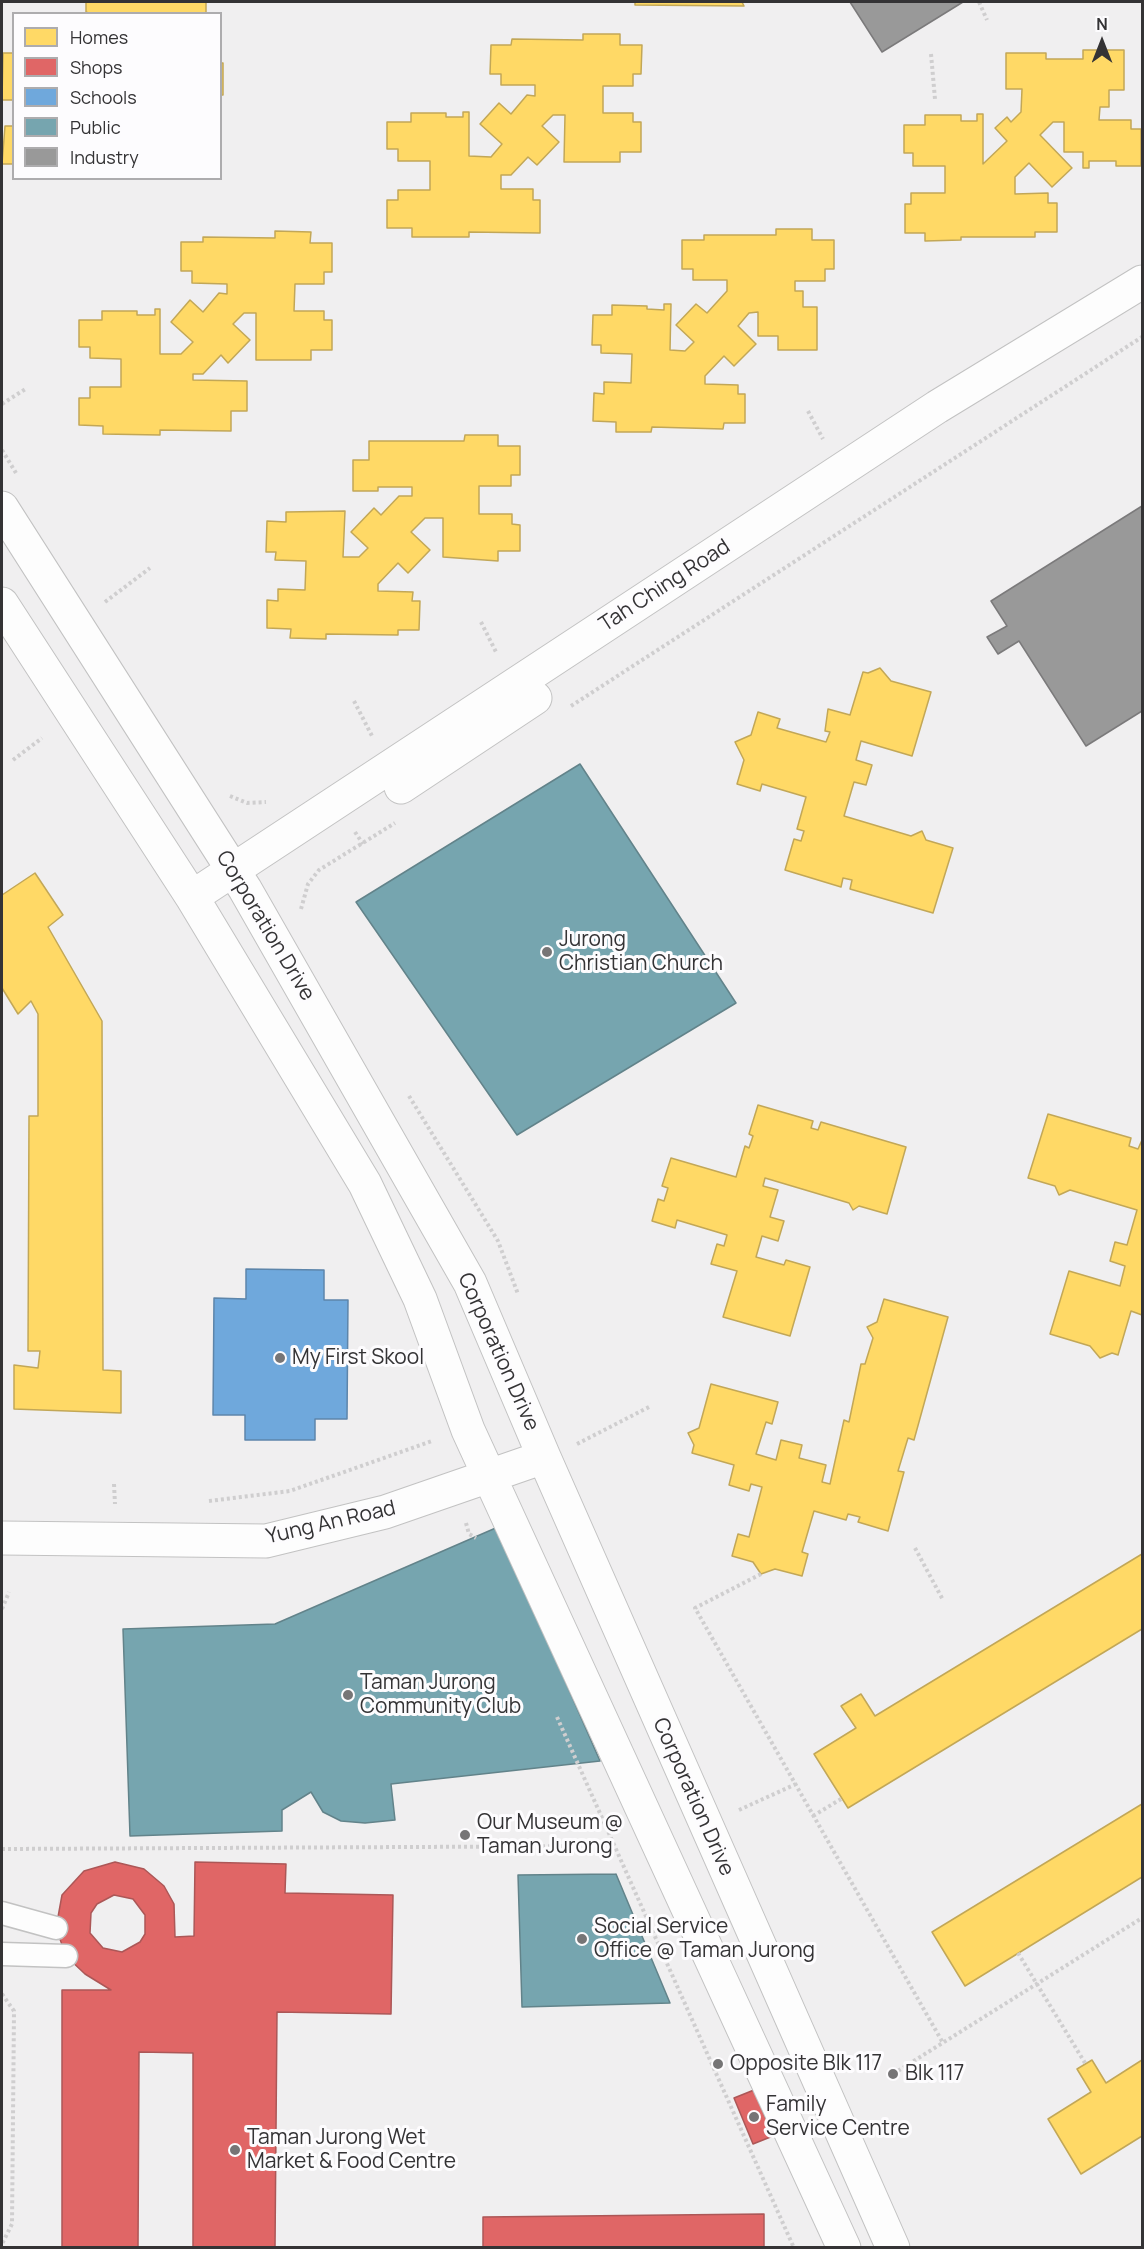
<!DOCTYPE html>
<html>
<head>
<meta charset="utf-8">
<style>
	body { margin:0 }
	#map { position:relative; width:1144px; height:2249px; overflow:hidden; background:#f0eff0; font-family:Manrope,sans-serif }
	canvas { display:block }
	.frame { position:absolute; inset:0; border:3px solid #343335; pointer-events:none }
	.legend { position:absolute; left:12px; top:12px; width:210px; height:168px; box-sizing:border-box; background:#fdfcfe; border:2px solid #adacae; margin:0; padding:8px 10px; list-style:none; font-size:18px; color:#343335 }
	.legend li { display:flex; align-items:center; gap:12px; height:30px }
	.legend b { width:30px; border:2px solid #adacae }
	.north { position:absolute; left:1072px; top:12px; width:60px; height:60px; -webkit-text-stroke:4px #fdfcfe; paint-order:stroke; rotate:0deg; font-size:16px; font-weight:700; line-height:24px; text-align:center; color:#343335 }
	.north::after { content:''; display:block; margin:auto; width:21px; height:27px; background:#343335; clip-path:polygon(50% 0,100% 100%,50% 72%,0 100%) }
</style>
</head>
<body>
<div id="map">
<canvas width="1144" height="2249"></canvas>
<div class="frame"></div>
<ul class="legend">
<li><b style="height:16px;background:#ffd966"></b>Homes</li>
<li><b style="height:16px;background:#e06666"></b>Shops</li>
<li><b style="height:16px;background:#6fa8dc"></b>Schools</li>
<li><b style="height:16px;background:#76a5af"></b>Public</li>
<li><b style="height:16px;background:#999"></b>Industry</li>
</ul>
<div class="north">N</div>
</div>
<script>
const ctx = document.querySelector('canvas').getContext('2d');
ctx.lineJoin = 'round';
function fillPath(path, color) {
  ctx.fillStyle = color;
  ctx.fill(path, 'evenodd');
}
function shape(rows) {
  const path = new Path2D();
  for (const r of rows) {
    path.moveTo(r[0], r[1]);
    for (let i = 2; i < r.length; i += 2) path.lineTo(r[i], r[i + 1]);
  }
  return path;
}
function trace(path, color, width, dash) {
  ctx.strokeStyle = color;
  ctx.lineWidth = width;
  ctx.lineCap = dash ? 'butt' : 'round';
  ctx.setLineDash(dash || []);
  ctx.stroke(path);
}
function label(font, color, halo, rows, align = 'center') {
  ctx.font = font + ' Manrope,sans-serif';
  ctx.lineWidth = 6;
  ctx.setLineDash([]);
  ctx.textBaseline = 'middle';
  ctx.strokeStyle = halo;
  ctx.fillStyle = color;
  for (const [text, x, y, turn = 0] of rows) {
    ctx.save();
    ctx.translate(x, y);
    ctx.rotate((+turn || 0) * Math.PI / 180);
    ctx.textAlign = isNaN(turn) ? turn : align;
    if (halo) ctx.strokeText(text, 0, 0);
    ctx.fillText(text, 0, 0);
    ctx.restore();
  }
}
const homes = shape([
	[86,2,206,2,206,14,91,14,86,12,86,2],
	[635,2,742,2,744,6,635,5,635,2],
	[583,34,620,34,620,45,642,45,641,74,633,74,633,86,603,86,603,113,633,113,633,122,641,122,641,152,620,152,620,162,564,162,565,115,553,115,542,126,559,142,537,165,528,157,511,175,501,175,501,189,533,189,533,200,540,200,540,233,469,232,469,237,412,237,412,228,387,228,387,200,398,200,398,190,430,190,430,161,398,161,398,149,387,149,387,122,411,122,411,113,446,113,446,117,463,117,463,112,469,112,469,156,491,157,502,144,480,124,499,103,511,114,527,95,535,96,535,85,501,85,501,74,490,74,491,45,511,45,512,39,583,40,583,34],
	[1083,50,1124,50,1124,90,1109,90,1109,107,1100,107,1099,120,1131,120,1131,129,1141,129,1141,166,1116,166,1116,161,1089,161,1089,168,1083,168,1083,152,1064,152,1064,122,1053,122,1040,135,1072,168,1052,187,1029,163,1015,177,1015,194,1048,193,1048,203,1057,203,1057,232,1035,232,1035,237,961,237,961,240,925,241,925,233,905,233,905,204,911,204,911,193,945,193,945,166,913,166,913,153,904,153,904,125,925,125,925,115,961,115,961,121,977,121,977,114,983,114,983,164,1007,141,995,128,1007,117,1011,122,1021,112,1022,89,1006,89,1006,53,1046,53,1046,59,1083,59,1083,50],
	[3,53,14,53,14,100,2,100,3,53],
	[220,63,223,63,223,95,220,95,220,63],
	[5,126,14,126,14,164,2,164,5,126],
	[776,229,812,229,812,240,834,240,834,269,825,269,825,281,795,281,795,291,803,291,803,307,817,307,817,350,778,350,778,336,758,336,758,312,749,313,738,326,756,344,734,366,724,356,705,376,705,384,738,385,738,394,745,394,745,423,724,423,723,429,652,427,651,432,616,432,616,422,593,421,594,393,604,394,604,382,631,383,632,354,601,353,601,345,592,345,593,315,612,315,612,305,647,306,647,309,664,310,664,304,671,304,670,350,685,351,694,342,676,325,696,304,707,313,727,291,727,280,693,280,693,269,682,269,682,240,704,240,704,235,776,235,776,229],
	[275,231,311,232,310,243,332,243,332,272,324,272,324,284,295,284,294,311,324,311,324,320,332,320,332,350,311,350,311,360,256,360,256,313,244,313,233,324,250,340,228,363,221,355,203,374,193,374,193,380,247,381,247,411,231,411,231,431,160,430,160,435,103,434,103,426,79,425,79,398,90,398,90,387,121,387,121,359,90,358,90,347,79,347,79,320,102,320,102,311,137,311,137,315,155,315,155,309,160,309,160,354,181,354,193,342,171,322,190,300,203,312,219,293,227,294,227,284,192,283,192,271,181,271,181,242,203,242,203,237,275,238,275,231],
	[465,435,498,435,498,446,520,446,520,475,511,475,511,486,479,486,479,514,512,514,512,524,520,525,520,551,498,551,498,561,443,557,443,518,425,518,411,532,430,550,408,573,398,563,378,584,378,591,413,592,412,601,420,601,419,630,398,630,398,635,326,634,326,639,290,638,291,629,267,628,267,600,278,601,278,589,305,590,306,561,275,560,276,552,266,552,267,521,286,522,286,512,345,511,343,557,359,557,368,548,351,532,374,508,381,515,399,496,412,496,412,487,378,487,378,491,353,491,353,460,369,460,369,441,464,441,465,435],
	[880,668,891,681,931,692,912,756,861,741,856,760,872,765,866,785,854,782,844,816,911,836,922,831,926,840,953,848,933,913,850,889,852,880,843,878,841,887,785,870,794,839,801,841,804,831,797,829,806,797,762,784,760,791,737,784,744,760,735,742,751,735,758,712,780,719,777,728,826,742,830,732,825,731,828,709,850,715,863,672,868,673,880,668],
	[35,873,63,915,48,927,102,1021,103,1370,121,1371,121,1413,14,1409,14,1365,38,1368,40,1351,28,1351,29,1116,38,1116,38,1014,31,1001,18,1014,2,988,2,895,35,873],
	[758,1105,813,1121,811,1128,818,1130,821,1122,906,1147,887,1214,859,1206,853,1210,849,1203,765,1178,763,1186,778,1190,770,1217,784,1221,778,1241,762,1236,756,1257,784,1265,786,1260,810,1267,790,1336,723,1317,737,1271,711,1264,717,1244,724,1246,727,1235,677,1220,675,1228,652,1221,658,1199,664,1201,668,1188,662,1186,671,1158,736,1177,745,1146,749,1148,753,1136,749,1134,758,1105],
	[1048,1114,1131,1138,1129,1146,1138,1149,1142,1140,1142,1315,1131,1311,1118,1355,1112,1353,1100,1358,1090,1346,1050,1334,1069,1271,1120,1286,1125,1266,1110,1261,1115,1242,1127,1245,1137,1210,1070,1190,1059,1195,1055,1186,1028,1178,1048,1114],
	[884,1299,948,1317,914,1440,908,1438,898,1471,904,1472,888,1531,858,1522,860,1517,848,1514,846,1520,814,1511,802,1552,808,1554,802,1576,775,1569,761,1574,753,1562,732,1556,738,1534,749,1537,762,1487,751,1484,749,1491,729,1485,734,1465,692,1453,694,1445,688,1433,699,1428,711,1384,778,1402,772,1424,766,1422,756,1454,776,1460,781,1440,802,1445,799,1458,826,1465,822,1482,830,1484,844,1420,849,1422,861,1364,865,1364,873,1338,867,1327,877,1322,884,1299],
	[1142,1554,1142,1629,848,1808,814,1754,856,1728,841,1706,861,1694,875,1716,1142,1554],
	[1142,1804,1142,1877,965,1986,932,1932,1142,1804],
	[1092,2060,1106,2083,1142,2060,1142,2136,1081,2174,1048,2119,1091,2092,1077,2069,1092,2060]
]);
fillPath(homes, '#ffd966');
trace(homes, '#c2a757', 1.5);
const shops = shape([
	[115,1862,144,1869,164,1886,174,1904,175,1937,194,1936,195,1862,286,1864,285,1893,393,1895,391,2014,277,2012,275,2248,193,2248,193,2053,139,2052,138,2248,62,2248,62,1990,111,1990,85,1974,66,1956,56,1928,62,1895,84,1871,115,1862],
	[114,1895,133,1899,145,1915,145,1934,140,1942,122,1952,103,1948,90,1933,91,1913,97,1904,114,1895],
	[754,2090,773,2136,753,2144,734,2098,754,2090],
	[764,2214,764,2248,483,2248,483,2217,764,2214]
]);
fillPath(shops, '#e06666');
trace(shops, '#ac5757', 1.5);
const schools = shape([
	[246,1269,324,1270,324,1300,348,1300,347,1419,315,1419,315,1440,245,1440,245,1415,213,1415,214,1298,246,1299,246,1269]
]);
fillPath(schools, '#6fa8dc');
trace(schools, '#5d85aa', 1.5);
const public = shape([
	[580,764,736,1003,517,1135,356,902,580,764],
	[498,1527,600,1761,391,1784,395,1820,365,1823,341,1821,323,1812,311,1792,282,1810,282,1831,130,1836,123,1629,275,1624,498,1527],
	[616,1874,670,2003,522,2007,518,1875,616,1874]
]);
fillPath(public, '#76a5af');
trace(public, '#62838a', 1.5);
const industry = shape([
	[850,2,963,2,882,52,850,2],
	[1142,506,1142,711,1086,746,1019,641,998,654,987,637,1007,626,991,601,1142,506]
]);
fillPath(industry, '#999');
trace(industry, '#7b7a7b', 1.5);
const lane = shape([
	[2,1913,56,1928],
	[2,1954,66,1956]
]);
const street = shape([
	[2,508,245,889,470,1283,544,1457,893,2248],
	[2,604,192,897,365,1184,420,1299,468,1430,844,2248],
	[401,787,535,698],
	[192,897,937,407,1142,282],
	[2,1538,266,1541,385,1512,544,1457]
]);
trace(lane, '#c2c2c2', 25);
trace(street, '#c2c2c2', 35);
trace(shape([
	[979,2,987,20],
	[931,54,935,99],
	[2,404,27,388],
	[808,411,823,439],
	[2,450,16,473],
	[105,602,150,568],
	[481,622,497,654],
	[354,701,372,736],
	[571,706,1142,337],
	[13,760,42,738],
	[230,796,247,803,266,802],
	[355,832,363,844],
	[301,909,308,884,319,870,395,823],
	[409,1096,498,1241,518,1294],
	[577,1444,649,1407],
	[114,1484,115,1504],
	[209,1501,290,1491,432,1441],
	[466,1523,469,1534,476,1538],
	[915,1548,943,1600],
	[761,1574,695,1608,943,2043],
	[2,1609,9,1592],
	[557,1717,794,2248],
	[739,1810,796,1784],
	[813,1816,841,1799],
	[2,1849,613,1846],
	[1018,1953,1085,2063],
	[2,1994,14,2011,12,2224,2,2244],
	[893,2074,1142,1918]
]), '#cfcecf', 4, [3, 3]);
trace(lane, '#fdfdfd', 22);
trace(street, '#fdfdfd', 33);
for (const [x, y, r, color] of [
	[547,952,6,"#767576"],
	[280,1358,6,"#767576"],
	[348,1695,6,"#767576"],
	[465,1835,6,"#767576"],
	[582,1939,6,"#767576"],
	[718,2064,6,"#767576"],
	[893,2074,6,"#767576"],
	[754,2117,6,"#767576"],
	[235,2150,6,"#767576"]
]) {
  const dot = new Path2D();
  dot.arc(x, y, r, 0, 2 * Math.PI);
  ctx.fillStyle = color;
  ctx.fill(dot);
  trace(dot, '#fdfcfe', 2);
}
label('21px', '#343335', '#fdfcfe', [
	["Tah Ching Road",665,586,-33],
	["Corporation Drive",265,926,59],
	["Corporation Drive",498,1352,66],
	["Yung An Road",331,1523,-13],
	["Corporation Drive",693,1797,66]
]);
label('21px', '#343335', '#fdfcfe', [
	["Jurong",559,940],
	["Christian Church",559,964],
	["My First Skool",292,1358],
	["Taman Jurong",360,1683],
	["Community Club",360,1707],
	["Our Museum @",477,1823],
	["Taman Jurong",477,1847],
	["Social Service",594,1927],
	["Office @ Taman Jurong",594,1951],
	["Opposite Blk 117",730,2064],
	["Blk 117",905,2074],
	["Family",766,2105],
	["Service Centre",766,2129],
	["Taman Jurong Wet",247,2138],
	["Market & Food Centre",247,2162]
], 'left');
</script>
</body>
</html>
